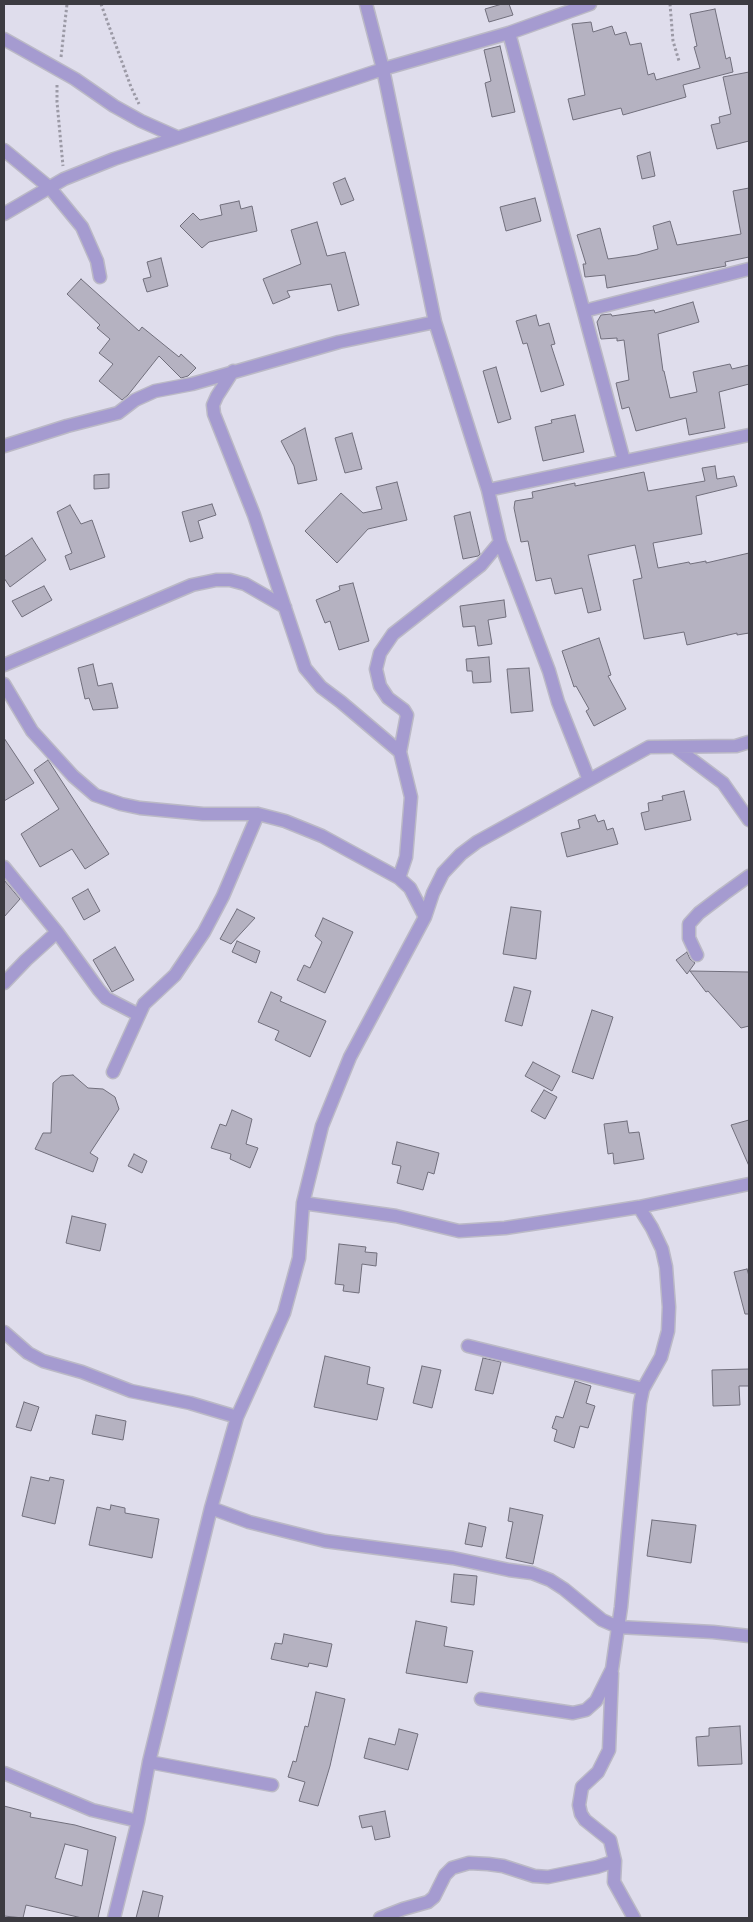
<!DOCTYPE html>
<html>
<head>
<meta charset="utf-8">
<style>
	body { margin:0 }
	#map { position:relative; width:753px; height:1922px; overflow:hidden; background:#dfddec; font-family:"PT Serif",serif }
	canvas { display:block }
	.frame { position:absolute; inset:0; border:5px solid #3c3b41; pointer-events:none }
</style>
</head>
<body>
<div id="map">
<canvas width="753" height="1922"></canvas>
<div class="frame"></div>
</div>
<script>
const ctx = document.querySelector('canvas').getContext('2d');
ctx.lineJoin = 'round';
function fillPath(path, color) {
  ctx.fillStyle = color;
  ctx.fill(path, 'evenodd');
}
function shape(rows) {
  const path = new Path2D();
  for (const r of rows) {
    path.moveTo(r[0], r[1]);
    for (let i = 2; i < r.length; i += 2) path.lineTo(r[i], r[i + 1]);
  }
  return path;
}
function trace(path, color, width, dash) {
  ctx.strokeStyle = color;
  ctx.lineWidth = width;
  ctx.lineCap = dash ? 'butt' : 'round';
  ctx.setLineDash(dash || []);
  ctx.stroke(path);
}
const building = shape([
	[502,4,509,4,513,15,489,22,485,9,502,4],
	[715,9,726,59,730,57,733,72,683,85,686,97,623,115,621,108,573,120,568,99,585,95,572,24,591,22,593,32,612,26,615,35,626,32,630,45,641,43,648,75,654,73,656,80,700,68,694,47,697,46,690,14,715,9],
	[500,46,515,112,492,117,485,83,491,81,484,50,500,46],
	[749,72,749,141,717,149,711,125,720,123,719,117,731,114,723,77,749,72],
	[650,152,655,176,642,179,637,156,650,152],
	[345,178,354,200,341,205,333,183,345,178],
	[749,188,749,257,725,262,726,266,607,288,605,275,585,277,583,264,586,264,577,235,600,228,608,259,637,255,658,249,653,226,670,221,677,245,741,234,733,191,749,188],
	[535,198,541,221,506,231,500,207,535,198],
	[239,201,241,209,252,206,257,231,209,242,202,248,180,226,193,213,200,220,222,215,220,205,239,201],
	[317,222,327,256,345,252,359,305,338,311,331,284,287,291,290,297,273,304,263,279,301,264,291,230,317,222],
	[161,258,168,286,147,292,143,279,151,277,147,262,161,258],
	[81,279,139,331,142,327,179,357,181,354,196,368,188,376,181,378,159,356,128,395,122,400,99,381,113,364,99,353,110,339,97,328,100,325,67,294,81,279],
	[693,302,699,322,658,334,663,371,664,371,670,398,697,392,693,372,730,364,732,369,749,365,749,384,719,392,725,428,689,435,686,418,636,431,629,407,622,409,616,383,629,380,624,340,617,341,617,338,601,339,597,322,601,315,611,314,612,316,654,310,655,313,693,302],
	[536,315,539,326,549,323,555,344,551,345,564,385,541,392,527,343,523,344,516,321,536,315],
	[496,367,511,419,498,423,483,371,496,367],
	[575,415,584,452,543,461,535,427,552,423,551,420,575,415],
	[305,428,317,480,298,484,294,466,281,441,305,428],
	[352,433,362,469,345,473,335,438,352,433],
	[715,466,717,479,734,476,737,486,696,496,702,534,653,543,658,568,689,562,690,564,706,561,706,563,749,553,749,633,737,635,737,633,687,645,684,632,644,639,633,580,642,578,635,545,588,555,601,610,588,613,582,588,555,594,551,578,536,581,528,541,521,542,514,508,515,501,533,498,532,492,575,483,575,486,644,472,648,491,705,481,702,468,715,466],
	[109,474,109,488,94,489,94,475,109,474],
	[397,482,407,520,368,529,337,563,305,531,341,493,363,513,382,509,376,487,397,482],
	[212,504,216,515,198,521,203,538,190,542,182,512,212,504],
	[70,505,81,524,92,520,105,557,70,570,65,556,72,553,57,512,70,505],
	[470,512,480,554,478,556,463,559,454,516,470,512],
	[32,538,46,560,10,587,4,578,4,557,32,538],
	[353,583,369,641,339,650,330,621,325,623,316,600,340,590,339,586,353,583],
	[44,586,52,600,22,617,12,601,44,586],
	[504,600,506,617,488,620,492,644,478,646,475,626,463,627,460,606,504,600],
	[599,638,611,675,608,676,626,709,594,726,586,711,589,709,576,686,574,687,562,651,599,638],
	[489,657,491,682,473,683,472,671,467,671,466,659,489,657],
	[93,664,98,686,112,683,118,708,93,710,89,698,85,699,78,668,93,664],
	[529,668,533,711,511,713,507,669,529,668],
	[4,738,34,783,4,801,4,738],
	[48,760,109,854,85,869,72,849,40,867,21,834,59,809,34,770,48,760],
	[684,791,691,820,645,830,641,813,649,811,648,803,663,800,662,796,684,791],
	[595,815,598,822,604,820,607,830,613,828,618,844,567,857,561,833,580,828,578,820,595,815],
	[4,880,20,899,4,917,4,880],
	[88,889,100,911,84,920,72,898,88,889],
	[511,907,541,911,536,959,503,954,511,907],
	[237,909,255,918,231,944,220,939,237,909],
	[323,918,353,932,325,993,297,980,304,965,310,968,322,942,315,936,323,918],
	[237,941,260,951,256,963,232,952,237,941],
	[115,947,134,980,112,992,93,960,115,947],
	[687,952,690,959,695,963,687,974,676,960,687,952],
	[690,971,749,972,749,1026,741,1028,708,991,706,992,690,971],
	[514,987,531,991,522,1026,505,1021,514,987],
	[271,992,282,997,280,1001,326,1021,310,1057,275,1040,279,1031,258,1022,271,992],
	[592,1010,613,1017,593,1079,572,1072,592,1010],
	[533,1062,560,1076,552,1091,525,1076,533,1062],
	[73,1075,88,1088,103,1089,115,1097,119,1109,90,1153,98,1158,93,1172,35,1149,43,1133,51,1133,53,1083,61,1076,73,1075],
	[544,1090,557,1097,545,1119,531,1111,544,1090],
	[232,1110,252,1119,246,1144,258,1148,250,1168,230,1159,231,1154,211,1148,220,1124,226,1126,232,1110],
	[749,1120,749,1166,731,1125,749,1120],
	[627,1121,629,1133,639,1132,644,1159,614,1164,613,1153,608,1154,604,1124,627,1121],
	[397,1142,439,1153,434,1174,428,1172,423,1190,397,1183,401,1166,392,1164,397,1142],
	[134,1154,147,1161,142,1173,128,1166,134,1154],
	[72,1216,106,1224,100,1251,66,1243,72,1216],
	[339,1244,366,1247,365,1252,377,1253,376,1266,362,1264,359,1293,343,1291,344,1285,335,1284,339,1244],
	[747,1269,749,1276,749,1314,745,1314,734,1272,747,1269],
	[325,1356,370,1367,367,1384,384,1388,377,1420,314,1407,325,1356],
	[483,1358,501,1362,493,1394,475,1390,483,1358],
	[422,1366,441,1370,432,1408,413,1403,422,1366],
	[749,1369,749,1386,739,1386,740,1405,713,1406,712,1370,749,1369],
	[575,1381,591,1386,586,1403,595,1406,588,1428,580,1426,574,1448,554,1441,557,1430,552,1428,556,1416,563,1418,575,1381],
	[24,1402,39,1407,31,1431,16,1427,24,1402],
	[96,1415,126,1421,123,1440,92,1434,96,1415],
	[31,1477,49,1481,50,1477,64,1480,55,1524,22,1516,31,1477],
	[111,1505,125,1508,125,1513,159,1519,152,1558,89,1545,97,1507,110,1510,111,1505],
	[510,1508,543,1515,533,1564,506,1558,513,1522,508,1521,510,1508],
	[652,1520,696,1525,691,1563,647,1556,652,1520],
	[469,1523,486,1527,482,1547,465,1544,469,1523],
	[454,1574,477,1576,474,1605,451,1602,454,1574],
	[416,1621,447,1627,444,1646,473,1651,467,1683,406,1673,416,1621],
	[284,1634,332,1644,327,1667,309,1663,308,1667,271,1659,275,1643,282,1644,284,1634],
	[316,1692,345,1699,330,1766,318,1806,299,1801,305,1782,288,1777,293,1761,296,1762,305,1726,308,1727,316,1692],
	[740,1726,742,1764,698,1766,696,1737,709,1736,709,1728,740,1726],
	[399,1729,418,1734,408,1770,364,1758,369,1738,395,1745,399,1729],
	[4,1806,31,1813,30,1817,75,1825,116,1837,98,1918,82,1918,26,1905,23,1918,4,1916,4,1806],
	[65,1844,88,1850,82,1886,55,1878,65,1844],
	[385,1811,390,1837,375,1840,372,1826,362,1828,359,1816,385,1811],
	[143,1891,163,1896,158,1918,136,1918,143,1891]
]);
fillPath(building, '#b5b2c1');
trace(building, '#716f7c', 1);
const street = shape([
	[366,4,383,69,435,322,488,490,500,542,549,671,558,702,589,780],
	[509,33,624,461],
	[4,39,75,79,114,106,141,121,177,137],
	[4,150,50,188,82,227,97,261,100,277],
	[4,214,64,179,114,159,383,69,509,33,590,4],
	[584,311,749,269],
	[233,371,217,396,213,405,214,414,254,515,305,668,321,687,341,702,400,752],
	[4,446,67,426,118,413,135,400,155,391,192,384,339,342,435,322],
	[488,490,749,435],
	[4,665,192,585,216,580,230,580,245,584,285,607],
	[4,684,32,731,73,776,95,795,121,804,140,808,203,814,258,814,285,821,322,836,399,878,410,888,425,917],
	[675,747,723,783,749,820],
	[4,867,57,932,99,990,106,998,139,1015],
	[399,878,406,857,411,797,400,752,407,715,404,710,388,698,380,686,376,669,380,653,393,634,481,565,500,542],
	[697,955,689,938,689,924,699,913,724,894,749,876],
	[4,983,26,960,57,932],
	[113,1072,144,1004,175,975,204,932,223,896,258,814],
	[303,1203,396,1216,459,1231,505,1228,564,1219,639,1207,749,1184],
	[4,1332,28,1353,43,1361,82,1372,131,1391,190,1403,237,1417],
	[468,1346,643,1389],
	[211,1508,249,1522,325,1541,453,1558,509,1570,532,1573,550,1580,564,1589,602,1620,618,1627,713,1632,749,1636],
	[612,1673,609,1750,598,1772,582,1787,579,1805,581,1814,585,1820,610,1840,615,1861,614,1882,634,1918],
	[481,1699,573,1713,586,1710,596,1701,612,1669,621,1607,640,1403,643,1389,661,1357,668,1331,669,1307,666,1267,662,1249,652,1228,639,1207],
	[149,1762,272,1785],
	[4,1773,92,1810,138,1821],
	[114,1918,138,1821,149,1762,211,1508,237,1417,284,1313,299,1258,303,1203,322,1126,350,1057,425,917,433,893,443,873,461,854,477,842,649,747,736,746,749,742],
	[380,1918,403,1909,428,1902,434,1897,445,1875,452,1868,469,1863,488,1864,503,1866,534,1876,548,1877,597,1867,615,1861]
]);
trace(street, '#bbb9c6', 15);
trace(shape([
	[101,4,131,87,139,104],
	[670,4,673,41,679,61],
	[61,57,67,4],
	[57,85,57,102,63,166]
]), '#9c9aa6', 3, [2.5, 2.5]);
trace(street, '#a59bd0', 12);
</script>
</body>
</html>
